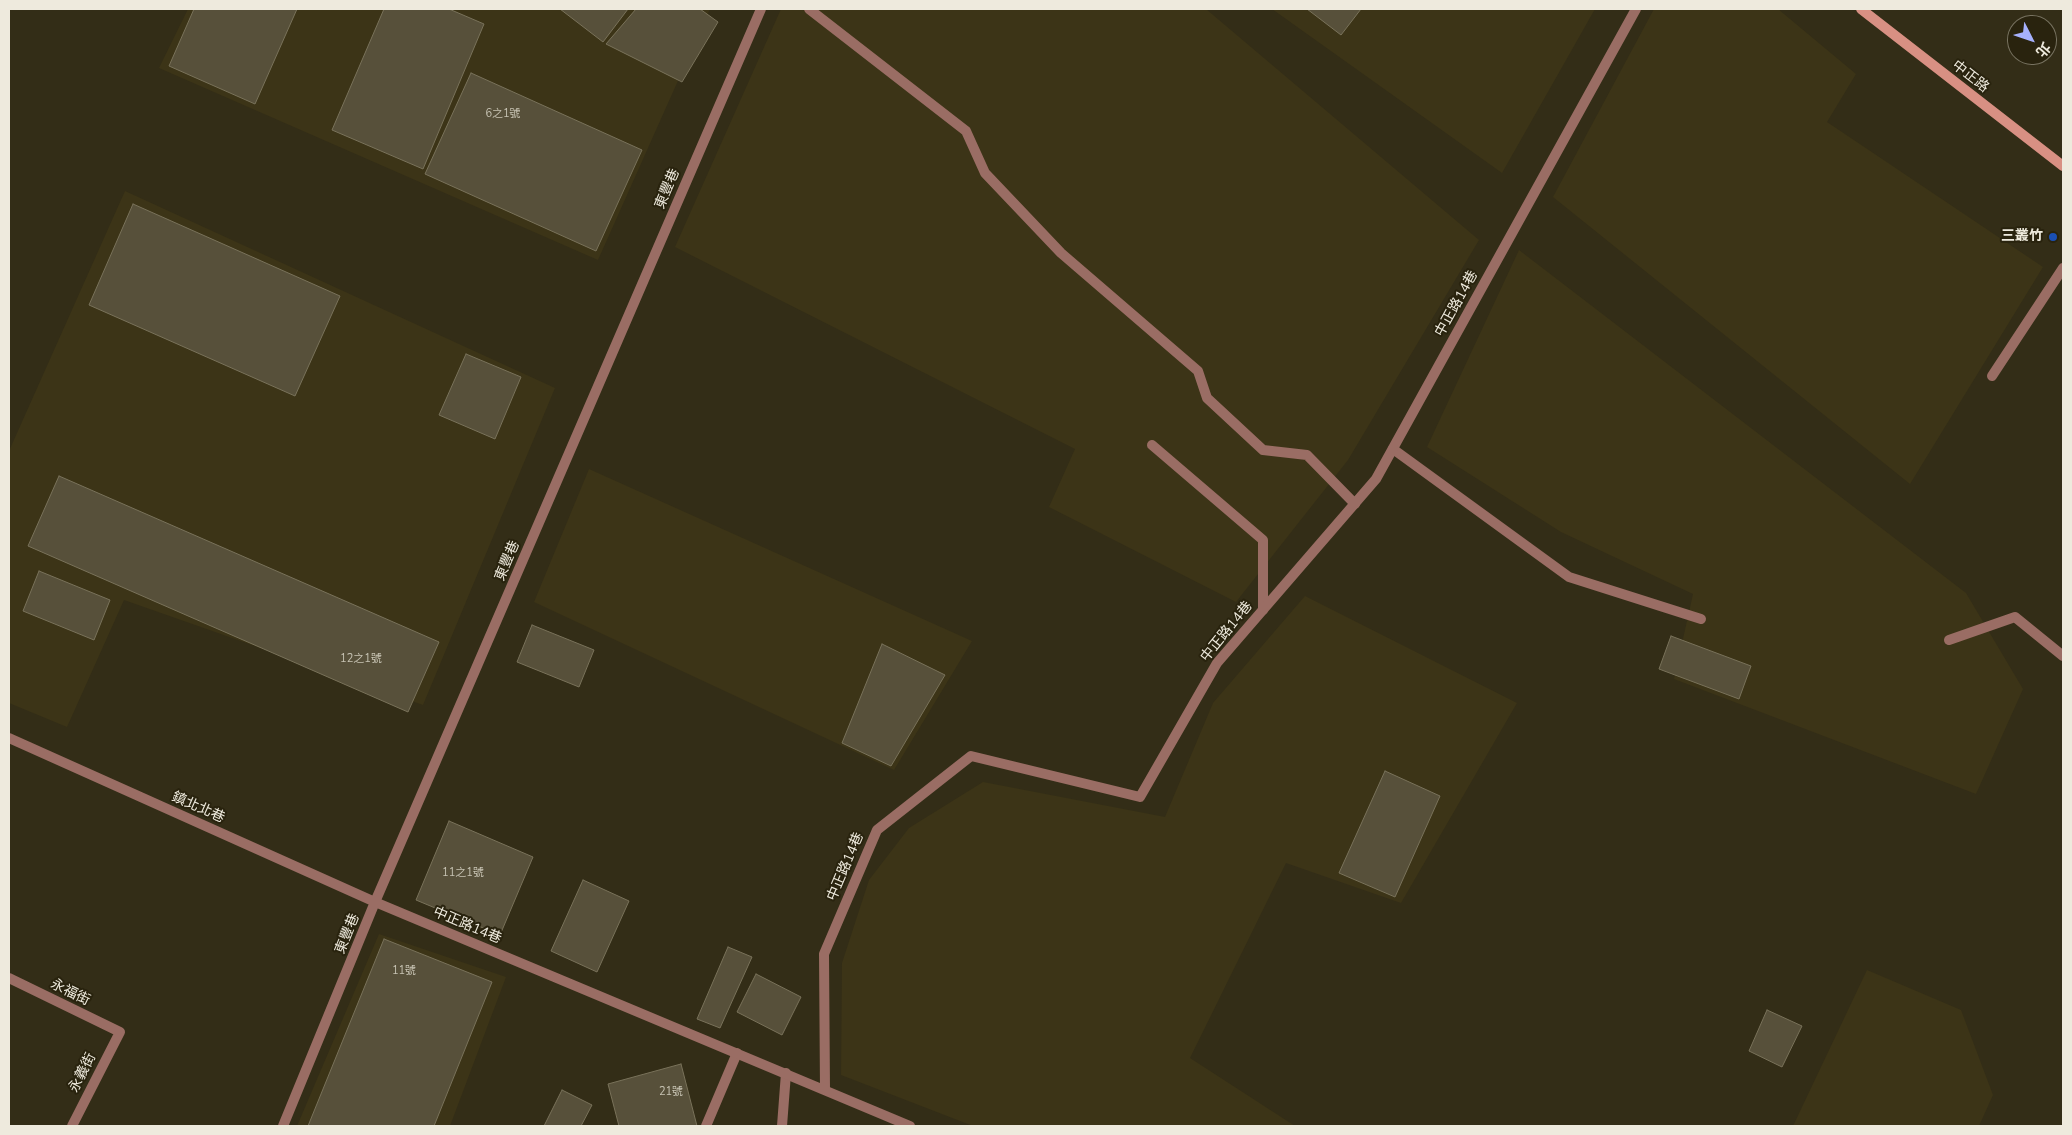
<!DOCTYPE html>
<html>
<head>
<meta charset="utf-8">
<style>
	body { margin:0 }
	#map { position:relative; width:2072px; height:1135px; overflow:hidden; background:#332d17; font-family:"Nunito Sans","Noto Sans TC",sans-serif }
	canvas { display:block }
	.frame { position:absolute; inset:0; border:10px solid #eeeadd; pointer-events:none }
	.north { position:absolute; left:2007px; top:15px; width:50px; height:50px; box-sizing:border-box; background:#29230e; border:1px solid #787361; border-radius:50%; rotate:131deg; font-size:14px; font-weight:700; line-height:20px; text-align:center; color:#eeeadd }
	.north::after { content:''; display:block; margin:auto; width:18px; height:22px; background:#a6b1fc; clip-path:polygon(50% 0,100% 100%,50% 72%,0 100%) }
</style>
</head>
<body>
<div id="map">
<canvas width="2072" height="1135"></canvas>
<div class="frame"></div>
<div class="north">北</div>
</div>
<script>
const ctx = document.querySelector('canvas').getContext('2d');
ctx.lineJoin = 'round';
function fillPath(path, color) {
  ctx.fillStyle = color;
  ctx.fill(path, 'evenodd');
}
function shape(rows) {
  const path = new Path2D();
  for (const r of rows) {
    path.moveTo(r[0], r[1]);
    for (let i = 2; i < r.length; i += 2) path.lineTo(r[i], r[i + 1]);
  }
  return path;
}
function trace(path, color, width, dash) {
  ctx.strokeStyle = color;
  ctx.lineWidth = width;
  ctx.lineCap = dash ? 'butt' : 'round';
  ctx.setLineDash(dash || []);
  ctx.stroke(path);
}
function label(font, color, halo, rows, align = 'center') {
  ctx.font = font + ' "Nunito Sans","Noto Sans TC",sans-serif';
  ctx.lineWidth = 4;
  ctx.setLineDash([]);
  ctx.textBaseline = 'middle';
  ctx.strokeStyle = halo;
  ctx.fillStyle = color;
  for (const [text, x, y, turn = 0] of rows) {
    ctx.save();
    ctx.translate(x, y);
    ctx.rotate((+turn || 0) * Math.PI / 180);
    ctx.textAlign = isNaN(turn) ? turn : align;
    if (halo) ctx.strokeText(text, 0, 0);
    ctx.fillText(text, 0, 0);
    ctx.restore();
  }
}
fillPath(shape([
	[188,9,710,9,598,260,159,68],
	[781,9,1206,9,1479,240,1348,460,1236,602,1049,507,1075,449,675,247],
	[1272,9,1595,9,1502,173],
	[1654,9,1778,9,1856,74,1827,122,2043,267,1910,484,1553,197],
	[125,191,555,388,423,705,124,600,67,727,9,703,9,451],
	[1519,250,1966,593,2023,689,1976,794,1674,679,1693,594,1561,532,1427,447],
	[589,469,972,641,894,770,534,602],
	[1305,596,1517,703,1401,903,1286,863,1190,1058,1295,1126,973,1126,841,1075,842,963,869,880,909,828,983,782,1165,817,1213,703],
	[379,934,506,977,450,1126,297,1126],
	[1867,970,1961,1010,1993,1095,1979,1126,1793,1126]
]), '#3c3417');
const building = shape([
	[194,9,297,9,255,104,169,66,194,9],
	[384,9,449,9,484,24,423,169,332,130,384,9],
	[560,9,628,9,603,42,560,9],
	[636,9,700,9,718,22,682,82,606,44,636,9],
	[1307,9,1361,9,1341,35,1307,9],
	[471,73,642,150,596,251,425,174,471,73],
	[133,204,340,296,295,396,89,305,133,204],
	[466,354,521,377,495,439,439,415,466,354],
	[59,476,439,642,408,712,28,546,59,476],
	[39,571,110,600,94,640,23,611,39,571],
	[532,625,594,650,579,687,517,662,532,625],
	[1671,636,1751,666,1739,699,1659,669,1671,636],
	[882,644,945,675,891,766,842,743,882,644],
	[1385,771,1440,796,1395,897,1339,873,1385,771],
	[449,821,533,857,500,935,416,900,449,821],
	[583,880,629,901,597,972,551,951,583,880],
	[384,939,492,982,434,1126,308,1126,384,939],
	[728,947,752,957,720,1028,697,1019,728,947],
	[756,974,801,997,782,1035,737,1012,756,974],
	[1767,1010,1802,1026,1782,1067,1749,1051,1767,1010],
	[681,1064,697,1126,619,1126,608,1084,681,1064],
	[562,1090,592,1105,581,1126,544,1126,562,1090]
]);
fillPath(building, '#57503a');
trace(building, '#79725a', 1);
trace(shape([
	[809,9,966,131,985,173,1061,253,1198,371,1207,398,1263,450,1307,455,1355,504],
	[1992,376,2063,268],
	[1152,445,1263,540,1263,610],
	[1393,449,1569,577,1701,619],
	[1949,640,2015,617,2063,656],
	[706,1126,737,1053],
	[782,1126,786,1073]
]), '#9a6d64', 10);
trace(shape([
	[9,738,375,902,910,1126],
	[9,978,120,1032,72,1126],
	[825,1090,824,954,877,830,971,756,1140,797,1217,663,1376,479,1636,9],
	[283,1126,375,902,761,9]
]), '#9a6d64', 10);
trace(shape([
	[1861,9,2063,166]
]), '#d89083', 10);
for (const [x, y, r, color] of [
	[2053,237,5,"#1a4fb4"]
]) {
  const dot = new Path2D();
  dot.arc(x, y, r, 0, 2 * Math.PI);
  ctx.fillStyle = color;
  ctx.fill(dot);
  trace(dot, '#29230e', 2);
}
label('11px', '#c8c4b4', null, [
	["6之1號",503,114],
	["12之1號",361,659],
	["11之1號",463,873],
	["11號",404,971],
	["21號",671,1092]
]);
label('14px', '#eeeadd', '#29230e', [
	["中正路",1970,77,38],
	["東豐巷",668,189,-67],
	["中正路14巷",1457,304,-61],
	["東豐巷",508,561,-67],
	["中正路14巷",1227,632,-51],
	["鎮北北巷",198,808,24],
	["中正路14巷",846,867,-67],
	["中正路14巷",467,926,23],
	["東豐巷",348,934,-68],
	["永福街",70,993,26],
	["永義街",83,1073,-63]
]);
label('bold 14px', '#eeeadd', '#29230e', [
	["三叢竹",2043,237]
], 'right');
</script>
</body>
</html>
